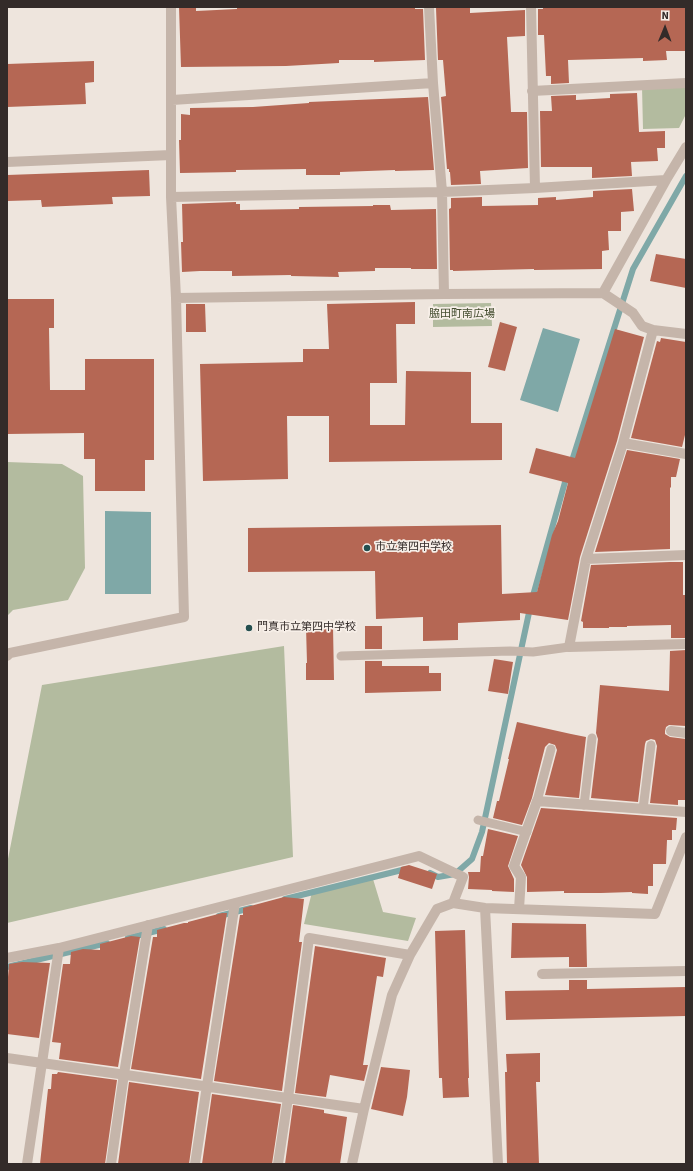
<!DOCTYPE html>
<html>
<head>
<meta charset="utf-8">
<style>
	body { margin:0 }
	#map { position:relative; width:693px; height:1171px; overflow:hidden; background:#eee5dd; font-family:"Source Sans 3",sans-serif }
	canvas { display:block }
	.frame { position:absolute; inset:0; border:8px solid #332b29; pointer-events:none }
	.north { position:absolute; left:645px; top:8px; width:40px; height:40px; -webkit-text-stroke:3px #f7efe8; paint-order:stroke; rotate:1deg; font-size:11px; font-weight:700; line-height:16px; text-align:center; color:#332b29 }
	.north::after { content:''; display:block; margin:auto; width:14px; height:18px; background:#332b29; clip-path:polygon(50% 0,100% 100%,50% 72%,0 100%) }
</style>
</head>
<body>
<div id="map">
<canvas width="693" height="1171"></canvas>
<div class="frame"></div>
<div class="north">N</div>
</div>
<script>
const ctx = document.querySelector('canvas').getContext('2d');
ctx.lineJoin = 'round';
function fillPath(path, color) {
  ctx.fillStyle = color;
  ctx.fill(path, 'evenodd');
}
function shape(rows) {
  const path = new Path2D();
  for (const r of rows) {
    path.moveTo(r[0], r[1]);
    for (let i = 2; i < r.length; i += 2) path.lineTo(r[i], r[i + 1]);
  }
  return path;
}
function trace(path, color, width, dash) {
  ctx.strokeStyle = color;
  ctx.lineWidth = width;
  ctx.lineCap = dash ? 'butt' : 'round';
  ctx.setLineDash(dash || []);
  ctx.stroke(path);
}
function label(font, color, halo, rows, align = 'center') {
  ctx.font = font + ' "Source Sans 3","Noto Sans JP",sans-serif';
  ctx.lineWidth = 3.5;
  ctx.setLineDash([]);
  ctx.textBaseline = 'middle';
  ctx.strokeStyle = halo;
  ctx.fillStyle = color;
  for (const [text, x, y, turn = 0] of rows) {
    ctx.save();
    ctx.translate(x, y);
    ctx.rotate((+turn || 0) * Math.PI / 180);
    ctx.textAlign = isNaN(turn) ? turn : align;
    if (halo) ctx.strokeText(text, 0, 0);
    ctx.fillText(text, 0, 0);
    ctx.restore();
  }
}
fillPath(shape([
	[686,85,686,114,679,128,643,129,642,87],
	[491,303,492,326,433,327,433,304],
	[7,462,62,464,83,476,85,568,68,600,13,610,7,616],
	[284,646,293,857,7,923,7,864,42,685],
	[373,879,383,912,416,918,408,941,304,924,312,892]
]), '#b3bb9f');
fillPath(shape([
	[543,328,580,339,558,412,520,400],
	[105,511,151,512,151,594,105,594]
]), '#7fa8a7');
trace(shape([
	[571,464,633,269,686,176],
	[532,599,567,475],
	[430,873,438,877,455,874,472,859,482,832,530,608],
	[285,899,406,869],
	[219,916,251,908],
	[128,938,164,929],
	[7,967,107,943]
]), '#7fa8a7', 6);
fillPath(shape([
	[179,7,196,7,196,11,237,9,237,7,415,7,415,9,423,9,425,60,374,62,374,60,339,60,339,63,286,66,181,67],
	[470,7,470,13,525,10,525,36,507,37,511,112,527,112,528,168,480,171,481,184,451,185,450,172,449,172,449,169,447,169,441,97,446,96,443,60,438,60,436,8],
	[543,7,686,7,686,51,666,51,667,60,643,61,643,58,568,60,569,83,551,84,551,76,546,76,544,35,538,35,538,9,543,9],
	[94,61,94,82,85,83,86,104,7,107,7,64],
	[637,93,639,132,665,131,665,148,657,148,658,161,631,162,632,176,592,178,592,167,541,167,540,111,552,111,551,96,576,95,576,100,610,98,610,94],
	[428,97,434,170,395,171,395,170,340,172,340,175,306,175,306,169,236,170,236,172,180,173,179,140,181,140,181,114,190,115,190,108,253,107,309,103,309,102],
	[149,170,150,196,112,197,113,204,42,207,41,200,7,201,7,175],
	[632,189,634,211,621,212,621,231,608,231,609,250,602,251,602,269,534,270,534,269,453,271,453,270,450,270,449,209,451,208,451,198,482,197,482,206,538,205,538,198,556,197,556,200,593,197,593,191],
	[236,202,236,204,240,204,240,210,299,209,299,207,373,206,373,205,390,205,391,210,436,209,437,269,411,269,411,268,375,268,375,271,338,272,339,277,291,276,291,275,232,276,232,271,200,271,182,272,181,242,183,242,182,204],
	[656,254,686,259,686,288,650,281],
	[7,299,54,299,54,328,49,328,50,390,85,390,85,359,154,359,154,460,145,460,145,491,95,491,95,459,84,459,84,433,7,434],
	[415,302,415,324,396,324,397,383,370,383,370,425,405,425,406,371,471,372,471,423,502,423,502,460,329,462,329,416,287,416,288,479,203,481,200,364,303,362,303,349,329,349,327,304],
	[186,304,205,304,206,332,186,332],
	[500,322,517,327,505,371,488,367],
	[615,329,644,337,617,441,580,557,568,620,520,613,520,620,458,623,458,640,423,641,423,617,376,619,375,571,248,572,248,528,501,525,502,594,537,592,552,535,558,521,568,483,529,473,536,448,575,458],
	[661,338,686,342,686,431,682,447,631,438,657,341,660,342],
	[627,450,680,459,676,477,671,477,671,487,670,488,670,549,595,552],
	[670,562,683,562,683,595,686,595,686,638,671,638,671,625,627,626,627,627,609,627,609,628,583,628,583,622,581,621,591,565],
	[365,626,382,626,382,649,365,649],
	[306,627,333,627,334,680,306,680,306,663,307,663],
	[686,650,686,726,669,725,666,727,665,731,665,734,670,737,686,739,686,800,678,800,678,805,650,803,657,746,655,740,651,739,646,741,645,744,638,802,591,798,598,739,596,733,600,685,669,691,670,651],
	[494,659,513,662,508,694,488,691],
	[365,661,382,661,382,666,429,666,429,673,441,673,441,691,365,693],
	[517,722,571,734,586,737,579,798,545,795,557,750,555,745,549,743,545,747,532,798,522,825,493,818,497,801,499,801,509,759,508,759],
	[541,808,677,818,676,830,672,830,672,840,667,840,666,864,653,864,653,886,648,886,648,894,632,893,632,892,601,893,564,893,564,891,527,892,527,877,521,865],
	[488,829,518,836,508,866,514,879,514,892,492,891,492,890,468,889,469,877,468,872,480,872,481,856,483,856],
	[409,865,437,874,432,889,398,878,401,867],
	[284,897,304,899,299,942,302,942,282,1091,214,1081,240,915,243,915,243,908],
	[222,913,227,913,201,1079,131,1069,153,937,157,937,157,930,184,923,188,923,188,922],
	[512,923,586,924,587,967,569,967,569,957,511,958],
	[465,930,469,1078,468,1078,469,1097,443,1098,442,1078,439,1078,435,931],
	[131,936,140,937,118,1067,59,1059,61,1043,52,1042,63,964,70,964,71,952,83,949,100,950,100,944],
	[315,946,386,958,383,977,377,976,363,1065,368,1065,364,1081,330,1075,326,1097,295,1093],
	[22,962,50,963,39,1038,7,1034,7,977,8,977,9,964],
	[569,980,587,980,587,989,686,987,686,1016,506,1020,505,991,569,990],
	[540,1053,540,1082,536,1082,539,1164,507,1164,505,1072,507,1072,506,1054],
	[381,1067,410,1070,407,1097,403,1116,371,1109],
	[58,1072,117,1080,105,1164,40,1164,48,1089,51,1089,52,1074,57,1074],
	[129,1082,199,1092,189,1164,118,1164],
	[212,1094,281,1104,272,1164,202,1164],
	[293,1105,324,1110,324,1113,347,1117,340,1164,285,1164]
]), '#b56754');
trace(shape([
	[341,656,510,651,533,652,569,647],
	[537,801,551,749],
	[584,805,592,738],
	[643,809,651,745],
	[478,820,527,832]
]), '#c5b5aa', 9);
trace(shape([
	[429,7,433,83,442,192,444,294],
	[531,7,535,188],
	[532,91,686,83],
	[172,100,433,83],
	[7,162,171,155],
	[171,197,442,192,535,188,666,180],
	[603,293,633,313,642,326,653,330,686,334],
	[176,298,444,294,603,293,666,180,686,147],
	[653,330,623,443,586,559,569,647,686,644],
	[623,443,686,454],
	[586,559,686,555],
	[7,656,10,653,184,617,176,298,171,197,171,7],
	[671,731,686,733],
	[485,908,498,1164],
	[519,909,521,877,514,866,537,801,686,812],
	[7,958,59,948,419,856,463,877,453,903],
	[542,974,686,971],
	[7,1058,364,1109],
	[27,1164,59,948],
	[111,1164,124,1074,148,925],
	[195,1164,235,903],
	[278,1164,288,1098,309,938,410,955],
	[352,1164,364,1109,392,995,410,955,437,909,453,903,485,908,655,914,686,837]
]), '#c5b5aa', 10);
for (const [x, y, r, color] of [
	[367,548,4,"#244f4f"],
	[249,628,4,"#244f4f"]
]) {
  const dot = new Path2D();
  dot.arc(x, y, r, 0, 2 * Math.PI);
  ctx.fillStyle = color;
  ctx.fill(dot);
  trace(dot, '#f7efe8', 1.5);
}
label('11px', '#454e30', '#f7efe8', [
	["脇田町南広場",462,315]
]);
label('11px', '#332b29', '#f7efe8', [
	["市立第四中学校",375,548],
	["門真市立第四中学校",257,628]
], 'left');
</script>
</body>
</html>
